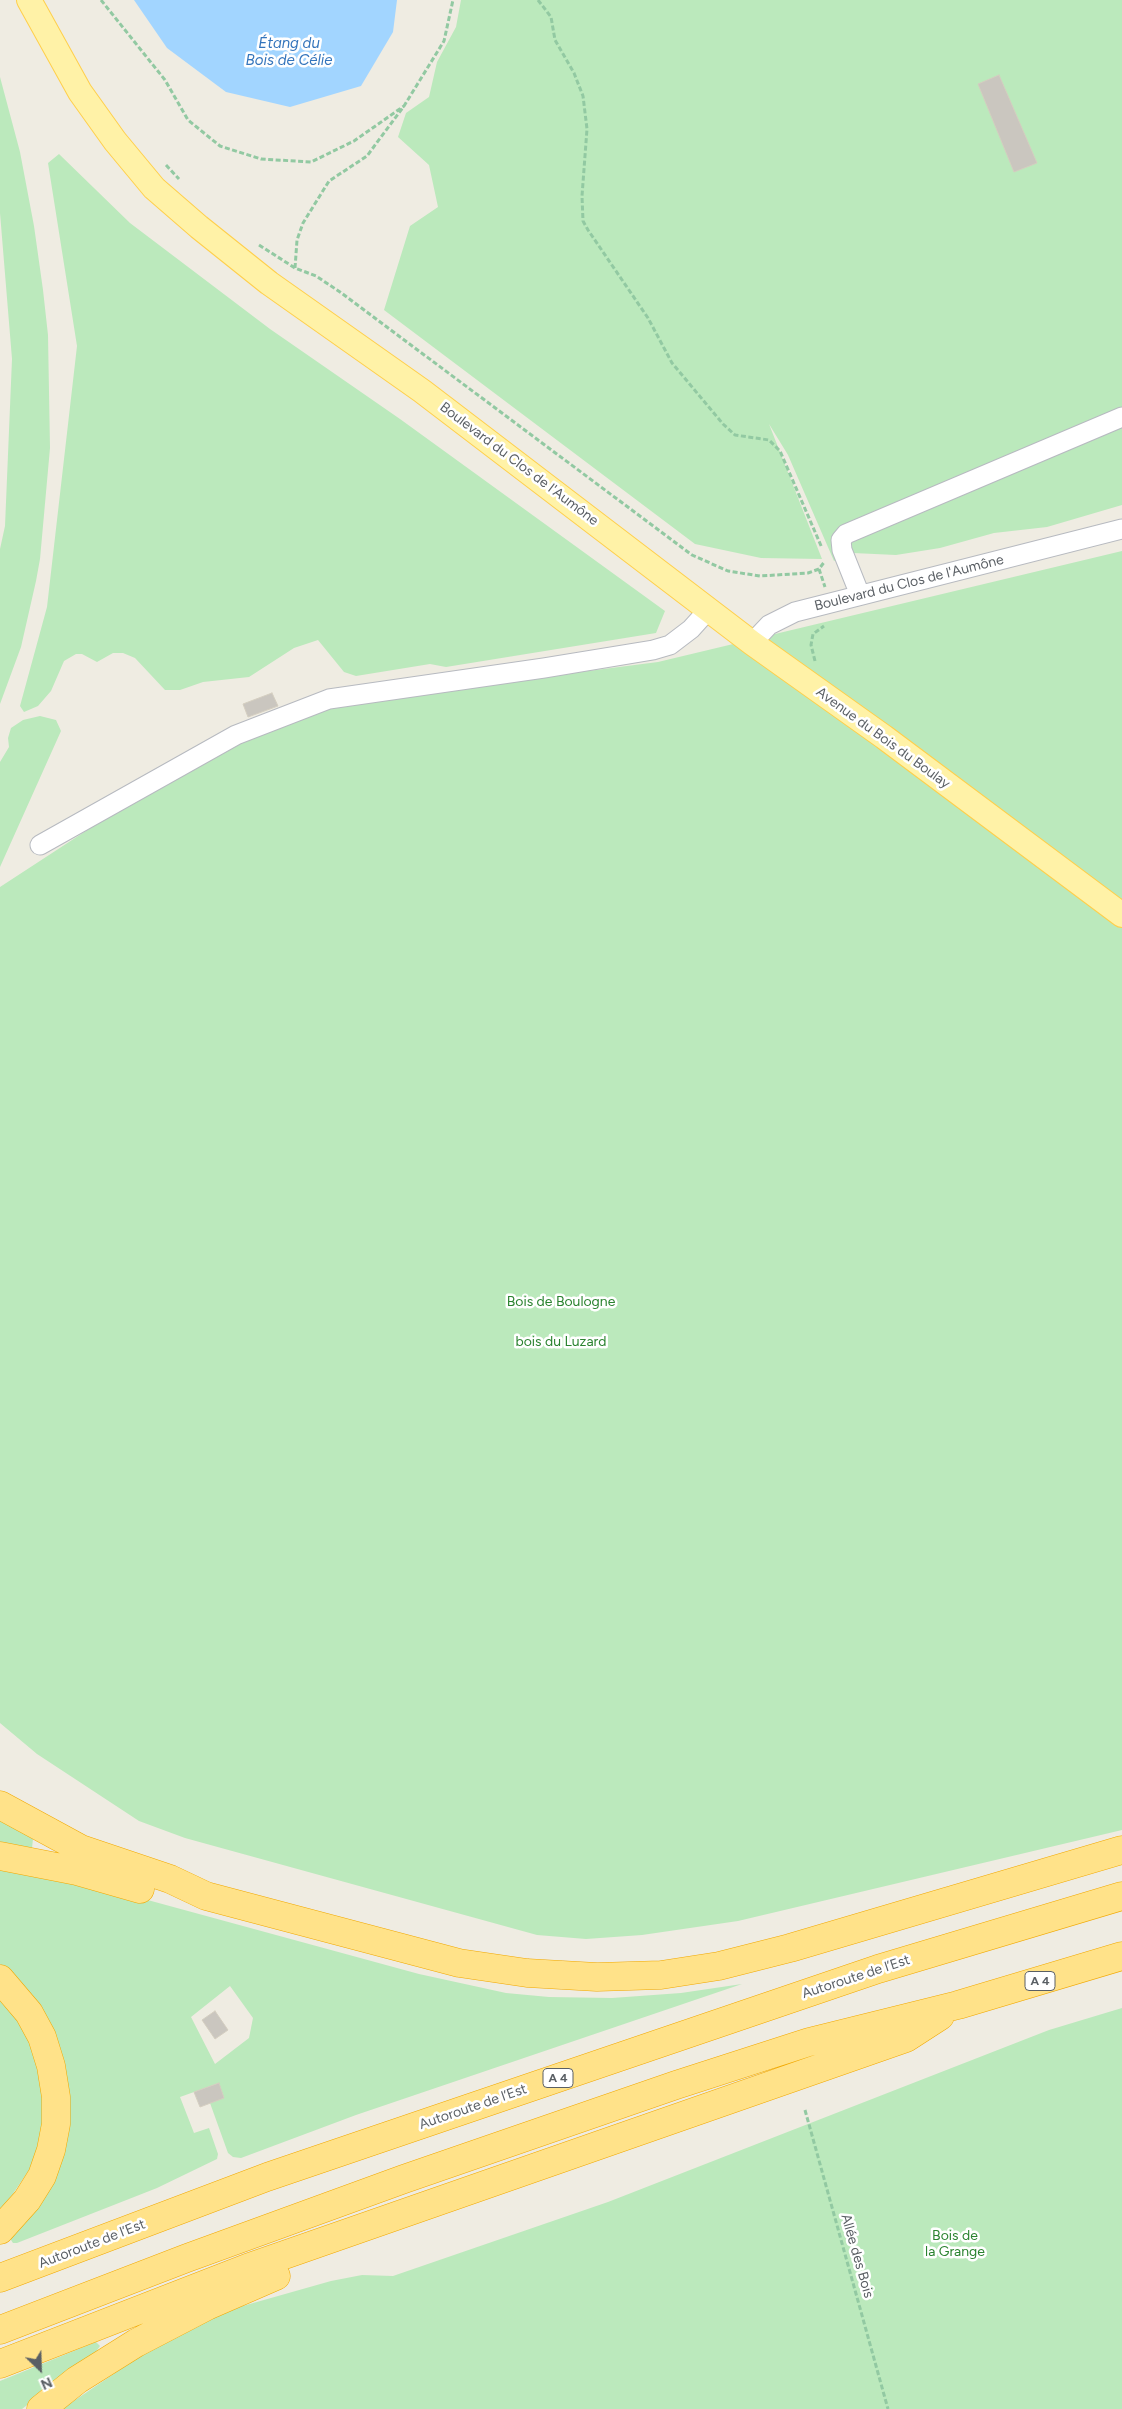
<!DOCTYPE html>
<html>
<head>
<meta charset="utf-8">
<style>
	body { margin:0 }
	#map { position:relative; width:1122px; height:2409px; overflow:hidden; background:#efece2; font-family:Figtree,sans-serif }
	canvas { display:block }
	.north { position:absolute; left:15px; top:2344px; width:50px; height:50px; -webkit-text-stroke:4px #fff; paint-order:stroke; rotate:156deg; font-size:14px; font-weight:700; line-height:20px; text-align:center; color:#5a5f64 }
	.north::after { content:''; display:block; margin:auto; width:18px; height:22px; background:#5a5f64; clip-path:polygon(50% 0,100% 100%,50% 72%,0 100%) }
</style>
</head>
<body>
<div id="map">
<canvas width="1122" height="2409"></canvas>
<div class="north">N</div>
</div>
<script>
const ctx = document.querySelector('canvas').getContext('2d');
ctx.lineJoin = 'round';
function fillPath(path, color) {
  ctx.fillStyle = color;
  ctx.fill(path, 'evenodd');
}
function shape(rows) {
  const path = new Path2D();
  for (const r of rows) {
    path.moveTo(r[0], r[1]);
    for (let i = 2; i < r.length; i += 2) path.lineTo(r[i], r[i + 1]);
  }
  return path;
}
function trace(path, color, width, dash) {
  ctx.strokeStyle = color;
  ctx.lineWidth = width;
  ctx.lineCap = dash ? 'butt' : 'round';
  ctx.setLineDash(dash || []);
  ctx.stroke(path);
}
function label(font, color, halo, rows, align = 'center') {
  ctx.font = font + ' Figtree,sans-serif';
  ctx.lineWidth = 5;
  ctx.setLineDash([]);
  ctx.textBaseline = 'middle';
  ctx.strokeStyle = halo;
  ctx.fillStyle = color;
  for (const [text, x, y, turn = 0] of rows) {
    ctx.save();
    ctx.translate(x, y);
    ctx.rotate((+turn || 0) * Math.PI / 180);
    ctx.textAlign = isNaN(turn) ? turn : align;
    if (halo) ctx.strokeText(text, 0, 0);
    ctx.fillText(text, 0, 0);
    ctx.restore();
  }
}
fillPath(shape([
	[461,0,1122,0,1122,505,1047,527,994,533,940,548,896,555,853,553,834,561,788,455,769,424,822,559,761,558,695,544,384,310,410,226,438,207,429,165,398,137,406,113,429,97,437,62,456,27],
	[0,77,20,152,34,226,43,290,48,335,50,448,40,559,36,581,21,647,0,704,0,549,5,526,12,359,0,213],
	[59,154,130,223,270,329,400,419,665,611,656,633,446,667,430,664,356,676,344,672,318,640,294,648,249,677,203,682,180,690,165,690,135,658,123,653,113,653,97,662,82,654,76,654,64,661,51,691,38,706,24,712,20,706,47,607,77,346,48,163],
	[1122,551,1122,1830,738,1921,642,1935,586,1939,537,1935,185,1838,139,1821,37,1754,0,1723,0,887,164,780,308,707,658,662],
	[40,716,56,720,61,731,0,867,0,762,9,747,8,738,11,728,23,720],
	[0,1819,33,1839,32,1848,0,1842],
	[0,1868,78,1881,419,1974,506,1993,549,1997,612,1998,681,1993,742,1984,356,2115,241,2158,233,2157,228,2153,210,2103,219,2083,194,2092,180,2097,194,2133,209,2128,218,2154,217,2159,157,2188,17,2243,13,2243,9,2237,64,2136,3,1967,0,1964],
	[230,1986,253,2018,249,2038,215,2064,191,2017],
	[0,1995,17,2017,36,2052,45,2103,41,2138,31,2167,0,2213],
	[1122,2008,1122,2409,62,2409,149,2350,225,2311,331,2281,362,2275,393,2276,608,2202,1049,2030],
	[96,2342,100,2346,95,2353,22,2409,0,2409,0,2381]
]), '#bbe9bc');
fillPath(shape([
	[134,0,397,0,393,32,361,86,290,107,226,92,167,48]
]), '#a2d5ff');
const building = shape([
	[999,75,1037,163,1014,172,978,84,999,75],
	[272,693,278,706,248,717,243,704,272,693],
	[215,2011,228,2030,215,2039,202,2020,215,2011],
	[219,2083,224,2098,200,2107,194,2092,219,2083]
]);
fillPath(building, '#cac6bf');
trace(building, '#d4cec0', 1);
const minor = shape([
	[860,595,842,550,841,540,846,534,1122,417],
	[752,643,769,625,795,612,1122,529],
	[40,845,236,735,329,699,544,668,653,650,670,645,691,629,709,609]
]);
const major = shape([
	[29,0,80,92,115,141,154,188,199,227,269,283,422,391,752,643,884,737,1122,915]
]);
const highway = shape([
	[0,1805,81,1849,170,1879,206,1896,459,1963,527,1973,597,1977,661,1975,719,1966,790,1948,1122,1850],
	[0,1856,77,1871,140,1889],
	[0,1979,29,2013,42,2037,51,2066,56,2097,56,2124,51,2150,42,2176,27,2200,0,2230],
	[0,2278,267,2177,878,1969,1122,1896],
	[0,2330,187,2258,404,2179,676,2085,809,2042,958,2005,1122,1956],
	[0,2364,247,2268,906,2038,940,2016],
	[41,2409,77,2380,136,2343,207,2306,276,2276]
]);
trace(minor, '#b7bac0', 21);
trace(major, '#ffcf4b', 26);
trace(highway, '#f1a800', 29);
trace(shape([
	[101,0,165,80,188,120,220,146,261,159,311,162,354,141,404,106],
	[538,0,551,17,555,40,574,73,583,96,587,129,582,196,583,221,588,230,648,318,672,363,723,424,735,435,769,440,780,451,822,548],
	[166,165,179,179],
	[259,245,295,268,316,276,340,292,692,555,728,571,760,576,808,573,819,569,825,561],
	[295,268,297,240,303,223,329,181,367,156,404,106,444,41,453,0],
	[819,569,825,587],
	[815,661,811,645,813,634,824,626],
	[805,2110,888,2409]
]), '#92c9a2', 3, [5, 2.5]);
trace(minor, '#fff', 19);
trace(major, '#fff2a7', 24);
trace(highway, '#ffe289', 28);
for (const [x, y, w] of [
	[1040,1981,30],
	[558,2078,30]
]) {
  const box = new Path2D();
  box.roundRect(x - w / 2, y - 9.5, w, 19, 4);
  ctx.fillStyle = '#fff';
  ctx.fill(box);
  trace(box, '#5a5f64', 1);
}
label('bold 12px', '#5a5f64', null, [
	["A 4",1040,1981],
	["A 4",558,2078]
]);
label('14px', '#5a5f64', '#fff', [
	["Boulevard du Clos de l'Aumône",519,464,37],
	["Boulevard du Clos de l'Aumône",909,583,-14],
	["Avenue du Bois du Boulay",883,738,36],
	["Autoroute de l’Est",856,1977,-18],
	["Autoroute de l’Est",473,2107,-19],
	["Autoroute de l’Est",92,2244,-21],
	["Allée des Bois",857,2256,74]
]);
label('14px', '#2b8330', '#fff', [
	["Bois de Boulogne",561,1302],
	["bois du Luzard",561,1342],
	["Bois de",955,2236],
	["la Grange",955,2252]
]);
label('italic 15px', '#3475bc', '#fff', [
	["Étang du",289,44],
	["Bois de Célie",289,61]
]);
</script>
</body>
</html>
